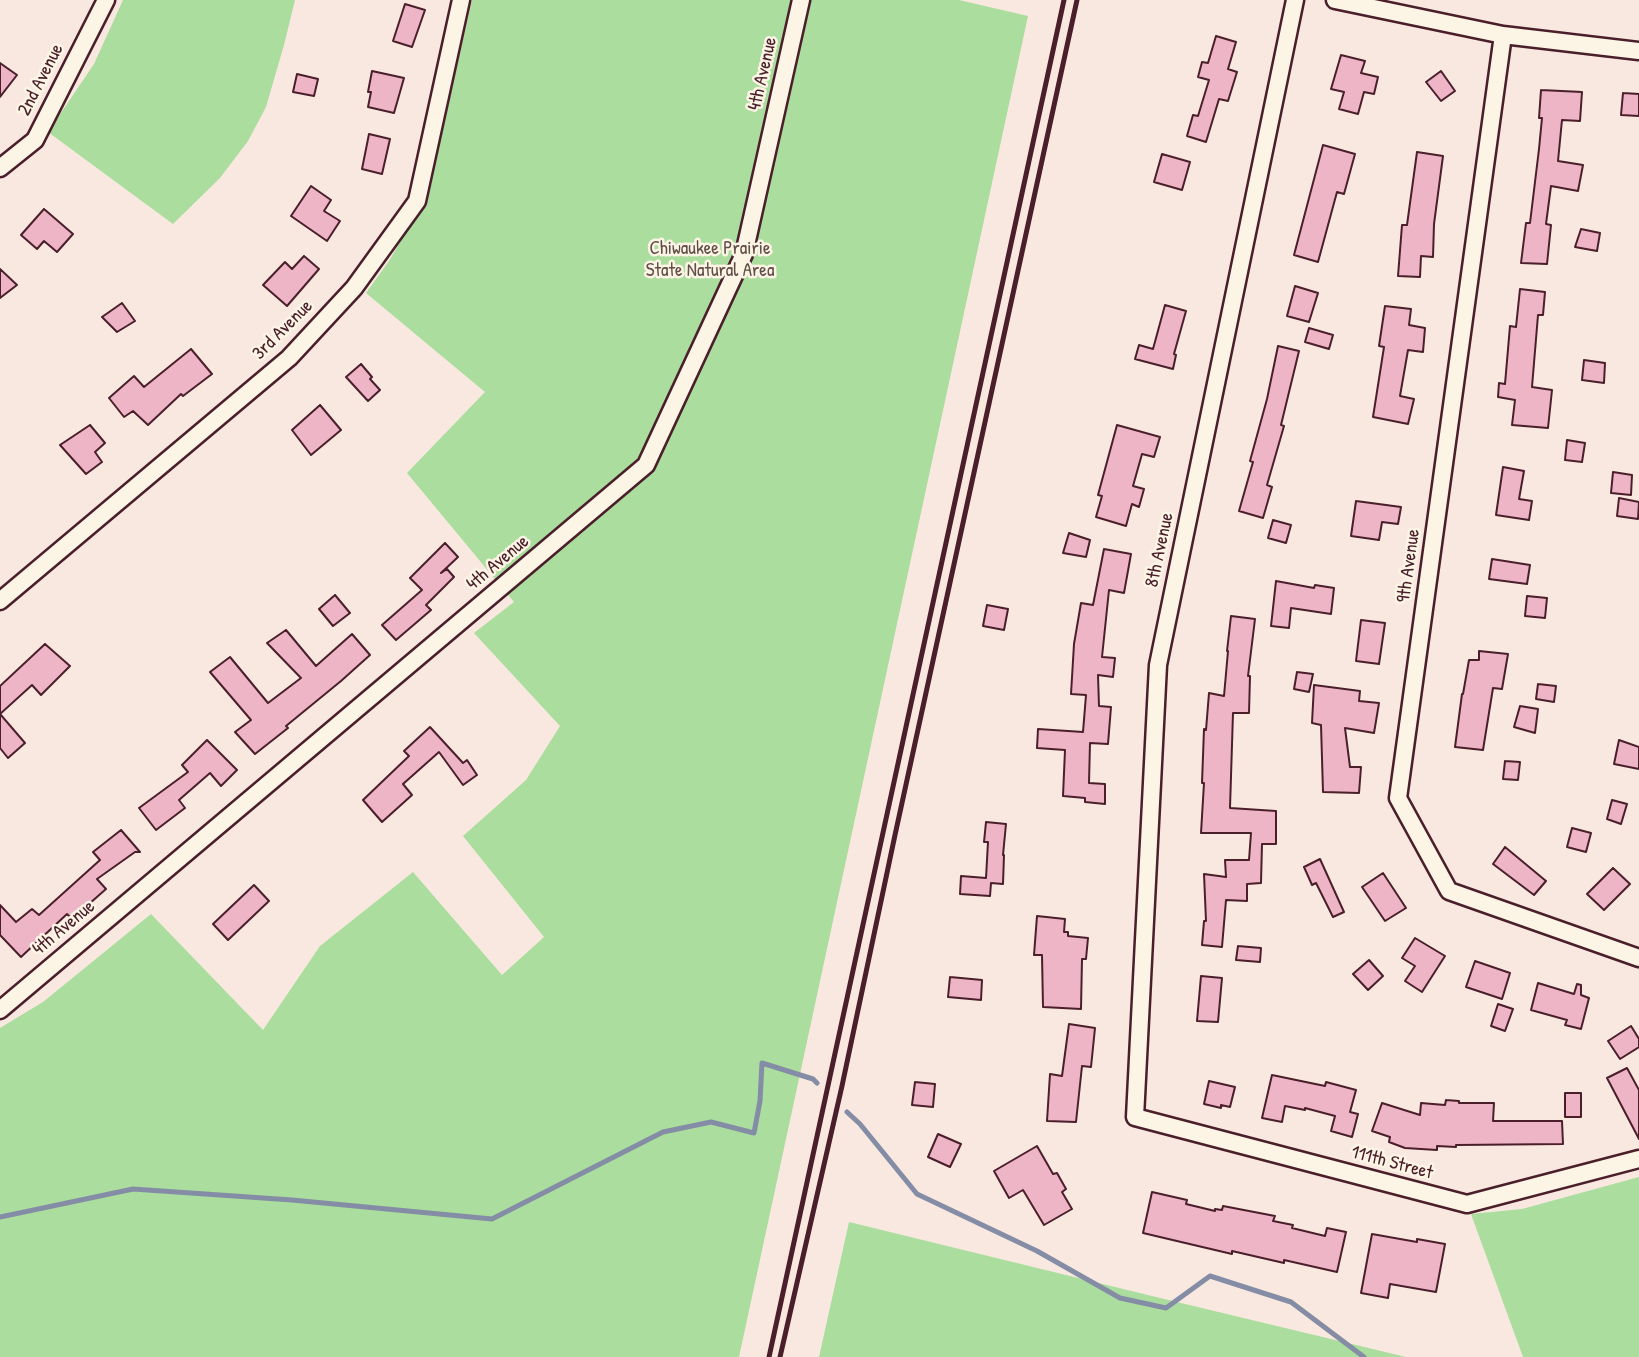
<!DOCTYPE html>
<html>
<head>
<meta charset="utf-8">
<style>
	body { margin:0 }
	canvas { display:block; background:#f9e8df }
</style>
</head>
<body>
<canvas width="1639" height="1357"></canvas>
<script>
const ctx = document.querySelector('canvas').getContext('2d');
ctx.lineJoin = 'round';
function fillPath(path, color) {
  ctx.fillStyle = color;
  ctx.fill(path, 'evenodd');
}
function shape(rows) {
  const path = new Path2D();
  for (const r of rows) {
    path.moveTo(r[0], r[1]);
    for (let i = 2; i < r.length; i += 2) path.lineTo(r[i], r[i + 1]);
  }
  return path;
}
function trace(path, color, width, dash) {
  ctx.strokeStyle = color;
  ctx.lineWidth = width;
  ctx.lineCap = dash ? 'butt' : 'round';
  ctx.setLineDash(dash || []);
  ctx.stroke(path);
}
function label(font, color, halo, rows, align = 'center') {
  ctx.font = font + ' "Patrick Hand",sans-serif';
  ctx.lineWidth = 5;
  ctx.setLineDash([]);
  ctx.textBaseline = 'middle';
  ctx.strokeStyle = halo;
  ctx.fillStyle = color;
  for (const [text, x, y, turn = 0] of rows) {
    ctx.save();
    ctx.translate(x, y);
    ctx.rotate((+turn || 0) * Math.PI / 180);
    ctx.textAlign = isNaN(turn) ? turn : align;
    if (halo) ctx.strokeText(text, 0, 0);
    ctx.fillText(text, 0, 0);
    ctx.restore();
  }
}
fillPath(shape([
	[123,0,295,0,284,45,266,107,248,141,220,178,173,224,48,132,94,64],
	[472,0,959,0,1028,16,739,1357,0,1357,0,1028,43,1002,151,914,263,1030,320,946,413,872,502,975,544,937,463,836,526,780,560,726,474,633,514,602,407,473,485,392,366,293,389,261,406,232,429,181,437,153],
	[1639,1177,1639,1357,1523,1357,1471,1214,1522,1209],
	[849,1222,1156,1297,1406,1357,819,1357]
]), '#abdd9e');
trace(shape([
	[847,1112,860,1124,917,1194,1037,1251,1120,1298,1166,1308,1210,1276,1291,1302,1364,1357],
	[0,1217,133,1189,292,1200,492,1219,663,1132,711,1122,754,1133,760,1101,762,1063,813,1079,817,1083]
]), '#848da5', 5);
const building = shape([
	[405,4,425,10,412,47,393,41,405,4],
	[1216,36,1236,42,1228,69,1237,72,1228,101,1219,99,1206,142,1187,136,1193,115,1198,116,1209,80,1198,77,1202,62,1208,63,1216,36],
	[1341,55,1365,61,1361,73,1378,77,1374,94,1364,92,1358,114,1339,109,1344,92,1331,89,1341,55],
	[0,63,17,75,0,97,0,63],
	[372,71,404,78,394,113,368,107,371,92,368,92,372,71],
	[1441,71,1455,91,1441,101,1426,82,1441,71],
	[297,74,318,79,314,96,293,92,297,74],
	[1541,90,1582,92,1580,121,1562,120,1558,161,1583,165,1578,191,1551,186,1546,224,1551,225,1547,264,1521,263,1526,223,1530,223,1539,149,1542,118,1539,118,1541,90],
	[1623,93,1639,94,1639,116,1621,115,1623,93],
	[369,134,390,139,382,174,362,169,369,134],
	[1323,145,1355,154,1344,194,1337,192,1318,262,1294,255,1323,145],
	[1417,152,1443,156,1434,224,1433,257,1421,256,1420,277,1398,276,1402,225,1407,225,1417,152],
	[1162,154,1190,162,1182,190,1154,182,1162,154],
	[311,186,331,200,324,211,340,221,327,241,291,216,311,186],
	[44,209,73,234,57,252,44,241,37,249,21,235,44,209],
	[1581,229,1600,233,1597,251,1575,247,1581,229],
	[304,256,319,269,287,306,263,285,285,262,292,269,304,256],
	[0,269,17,285,0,298,0,269],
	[1295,286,1318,293,1309,322,1287,316,1295,286],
	[1520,289,1545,292,1543,315,1538,315,1532,387,1552,390,1548,428,1512,425,1515,400,1498,397,1499,383,1505,384,1510,326,1516,327,1520,289],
	[122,303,135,321,117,332,102,317,122,303],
	[1165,305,1186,311,1174,354,1176,355,1173,369,1135,359,1139,345,1153,349,1165,305],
	[1385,306,1411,309,1409,325,1425,328,1423,352,1408,350,1400,396,1414,399,1408,424,1373,417,1384,347,1379,346,1385,306],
	[1309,328,1333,335,1329,349,1305,342,1309,328],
	[1278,346,1299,351,1281,425,1284,426,1267,485,1272,487,1263,518,1239,511,1253,462,1250,461,1267,399,1278,346],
	[191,349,212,374,183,396,181,394,148,425,133,411,124,417,109,398,134,376,144,387,191,349],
	[1584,360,1605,363,1604,383,1582,380,1584,360],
	[361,364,372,377,370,379,380,390,368,401,346,377,361,364],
	[320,405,341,430,311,455,292,430,320,405],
	[90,425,105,443,95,452,102,462,86,474,60,445,90,425],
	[1117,425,1160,437,1154,457,1142,454,1133,486,1144,489,1139,507,1132,504,1126,526,1096,517,1102,496,1098,495,1117,425],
	[1567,440,1585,443,1582,462,1565,460,1567,440],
	[1503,467,1524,471,1519,499,1532,501,1529,520,1496,515,1503,467],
	[1613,472,1632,475,1631,495,1611,493,1613,472],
	[1619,498,1639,502,1638,519,1617,516,1619,498],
	[1356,501,1401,507,1398,524,1382,522,1379,540,1351,536,1356,501],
	[1273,520,1291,525,1286,543,1268,538,1273,520],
	[1069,533,1090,540,1086,557,1063,553,1069,533],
	[445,543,458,557,441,573,447,569,454,577,426,605,431,610,396,640,382,625,422,590,410,578,445,543],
	[1104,549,1131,554,1124,593,1109,590,1102,657,1115,658,1113,677,1098,675,1099,706,1111,707,1108,744,1090,743,1089,783,1105,784,1105,804,1085,802,1085,798,1063,796,1065,750,1037,748,1038,729,1083,732,1086,695,1071,694,1074,644,1081,603,1093,605,1104,549],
	[1492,559,1530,565,1527,584,1489,579,1492,559],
	[1276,581,1314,588,1315,585,1334,588,1331,614,1291,608,1289,628,1271,626,1276,581],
	[335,595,350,613,333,626,319,609,335,595],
	[1527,596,1547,598,1545,618,1525,616,1527,596],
	[987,605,1008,609,1004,630,983,626,987,605],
	[1231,616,1255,619,1248,676,1250,676,1249,713,1233,713,1230,808,1276,811,1276,844,1262,844,1261,883,1247,884,1247,901,1226,900,1222,947,1202,945,1204,921,1206,921,1204,874,1226,877,1225,860,1249,860,1251,833,1201,833,1204,783,1202,783,1204,729,1206,730,1209,693,1224,696,1228,651,1227,651,1231,616],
	[1361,620,1385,623,1379,664,1356,661,1361,620],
	[286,630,316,666,352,634,370,655,341,681,286,726,288,728,255,754,235,732,251,720,210,672,230,657,268,703,301,678,267,643,286,630],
	[45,644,70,666,41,695,32,685,0,714,0,686,45,644],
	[1479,651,1508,654,1502,689,1493,688,1483,750,1455,747,1462,694,1463,694,1469,660,1479,660,1479,651],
	[1297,672,1313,674,1309,692,1294,689,1297,672],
	[1538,684,1556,686,1554,702,1536,699,1538,684],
	[1314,685,1360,691,1359,701,1379,703,1374,733,1345,728,1350,767,1361,767,1359,793,1323,792,1321,725,1312,723,1314,685],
	[1520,706,1538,709,1535,733,1514,727,1520,706],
	[0,714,25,743,8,758,0,748,0,714],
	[430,727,463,763,467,760,477,775,463,785,439,752,403,784,412,795,382,822,363,800,409,756,404,751,430,727],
	[207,740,237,770,221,786,210,773,179,800,185,808,156,830,139,808,188,772,182,765,207,740],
	[1619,740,1639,747,1639,769,1614,764,1619,740],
	[1505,761,1520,762,1518,780,1503,779,1505,761],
	[1612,800,1627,804,1621,824,1607,819,1612,800],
	[986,822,1006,824,1003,855,1004,855,1003,884,991,883,990,896,960,894,961,876,986,878,988,842,984,842,986,822],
	[1572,828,1591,833,1586,852,1567,847,1572,828],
	[121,830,140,852,135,852,97,879,106,889,72,919,67,914,21,957,0,935,0,905,16,922,32,909,39,915,100,860,93,852,121,830],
	[1505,847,1546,881,1534,895,1493,864,1505,847],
	[1320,859,1344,912,1333,917,1316,883,1312,885,1304,867,1320,859],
	[1613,868,1630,884,1604,910,1587,894,1613,868],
	[1383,873,1406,908,1385,921,1362,887,1383,873],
	[254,885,269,901,228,940,213,924,254,885],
	[1037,916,1065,919,1064,932,1068,932,1068,936,1088,938,1086,959,1082,959,1081,1009,1043,1007,1042,955,1034,955,1037,916],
	[1415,938,1445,956,1422,992,1405,981,1415,966,1402,958,1415,938],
	[1238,946,1261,948,1260,962,1236,960,1238,946],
	[1369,960,1383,976,1368,990,1353,974,1369,960],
	[1475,961,1510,973,1502,999,1466,987,1475,961],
	[1201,976,1222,978,1218,1022,1197,1021,1201,976],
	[950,977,982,980,981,1000,948,997,950,977],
	[1538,983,1574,994,1577,984,1581,985,1581,995,1589,998,1581,1029,1565,1025,1567,1020,1531,1010,1538,983],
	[1498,1004,1513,1009,1505,1031,1491,1026,1498,1004],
	[1069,1024,1095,1028,1091,1067,1082,1066,1076,1122,1047,1121,1050,1074,1062,1076,1069,1024],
	[1631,1026,1639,1039,1639,1047,1620,1059,1608,1041,1631,1026],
	[1627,1068,1639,1090,1639,1139,1607,1078,1627,1068],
	[1272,1075,1325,1086,1326,1082,1356,1090,1350,1112,1358,1114,1352,1137,1331,1131,1335,1116,1305,1108,1305,1110,1285,1106,1282,1122,1262,1118,1272,1075],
	[1209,1081,1235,1087,1230,1107,1221,1105,1221,1108,1204,1104,1209,1081],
	[915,1082,935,1084,933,1107,912,1105,915,1082],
	[1565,1093,1581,1093,1581,1117,1565,1117,1565,1093],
	[1446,1100,1459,1101,1459,1103,1494,1103,1493,1121,1562,1121,1563,1144,1456,1145,1456,1147,1437,1146,1437,1150,1405,1148,1389,1142,1390,1137,1372,1131,1382,1103,1420,1115,1421,1103,1445,1105,1446,1100],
	[938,1134,961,1144,950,1167,928,1157,938,1134],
	[1037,1146,1053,1174,1057,1173,1066,1189,1062,1192,1072,1209,1044,1225,1023,1190,1009,1198,994,1171,1037,1146],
	[1152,1192,1187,1200,1186,1204,1215,1211,1215,1209,1222,1210,1223,1206,1275,1216,1273,1221,1293,1225,1292,1228,1325,1236,1327,1228,1346,1232,1337,1272,1284,1260,1284,1263,1232,1251,1232,1254,1143,1233,1152,1192],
	[1372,1234,1417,1242,1417,1239,1445,1244,1436,1292,1390,1284,1388,1298,1361,1293,1372,1234]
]);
fillPath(building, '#eeb5c7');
trace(building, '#4a1f2b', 2);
const minor = shape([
	[1295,0,1158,665,1135,1117,1467,1204,1639,1159],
	[1335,0,1503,35,1639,51],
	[1503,35,1398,798,1449,891,1639,958],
	[0,168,35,140,106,0],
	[0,601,289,358,354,288,417,201,461,0],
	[0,1010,646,465,744,254,801,0]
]);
trace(minor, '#4a1f2b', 21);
trace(minor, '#fcf5e5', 16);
trace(shape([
	[769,1357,1064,0],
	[780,1357,842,1086,895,835,1077,0]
]), '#4a1f2b', 5);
label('19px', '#4a1f2b', '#fcf5e5', [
	["4th Avenue",763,74,-77],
	["2nd Avenue",41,80,-63],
	["3rd Avenue",283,330,-45],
	["8th Avenue",1160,550,-78],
	["4th Avenue",498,563,-40],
	["9th Avenue",1409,566,-82],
	["4th Avenue",64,928,-40],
	["111th Street",1392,1163,15]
]);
label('19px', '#624e48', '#fcf5e5', [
	["Chiwaukee Prairie",710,249],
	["State Natural Area",710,271]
]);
</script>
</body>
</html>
